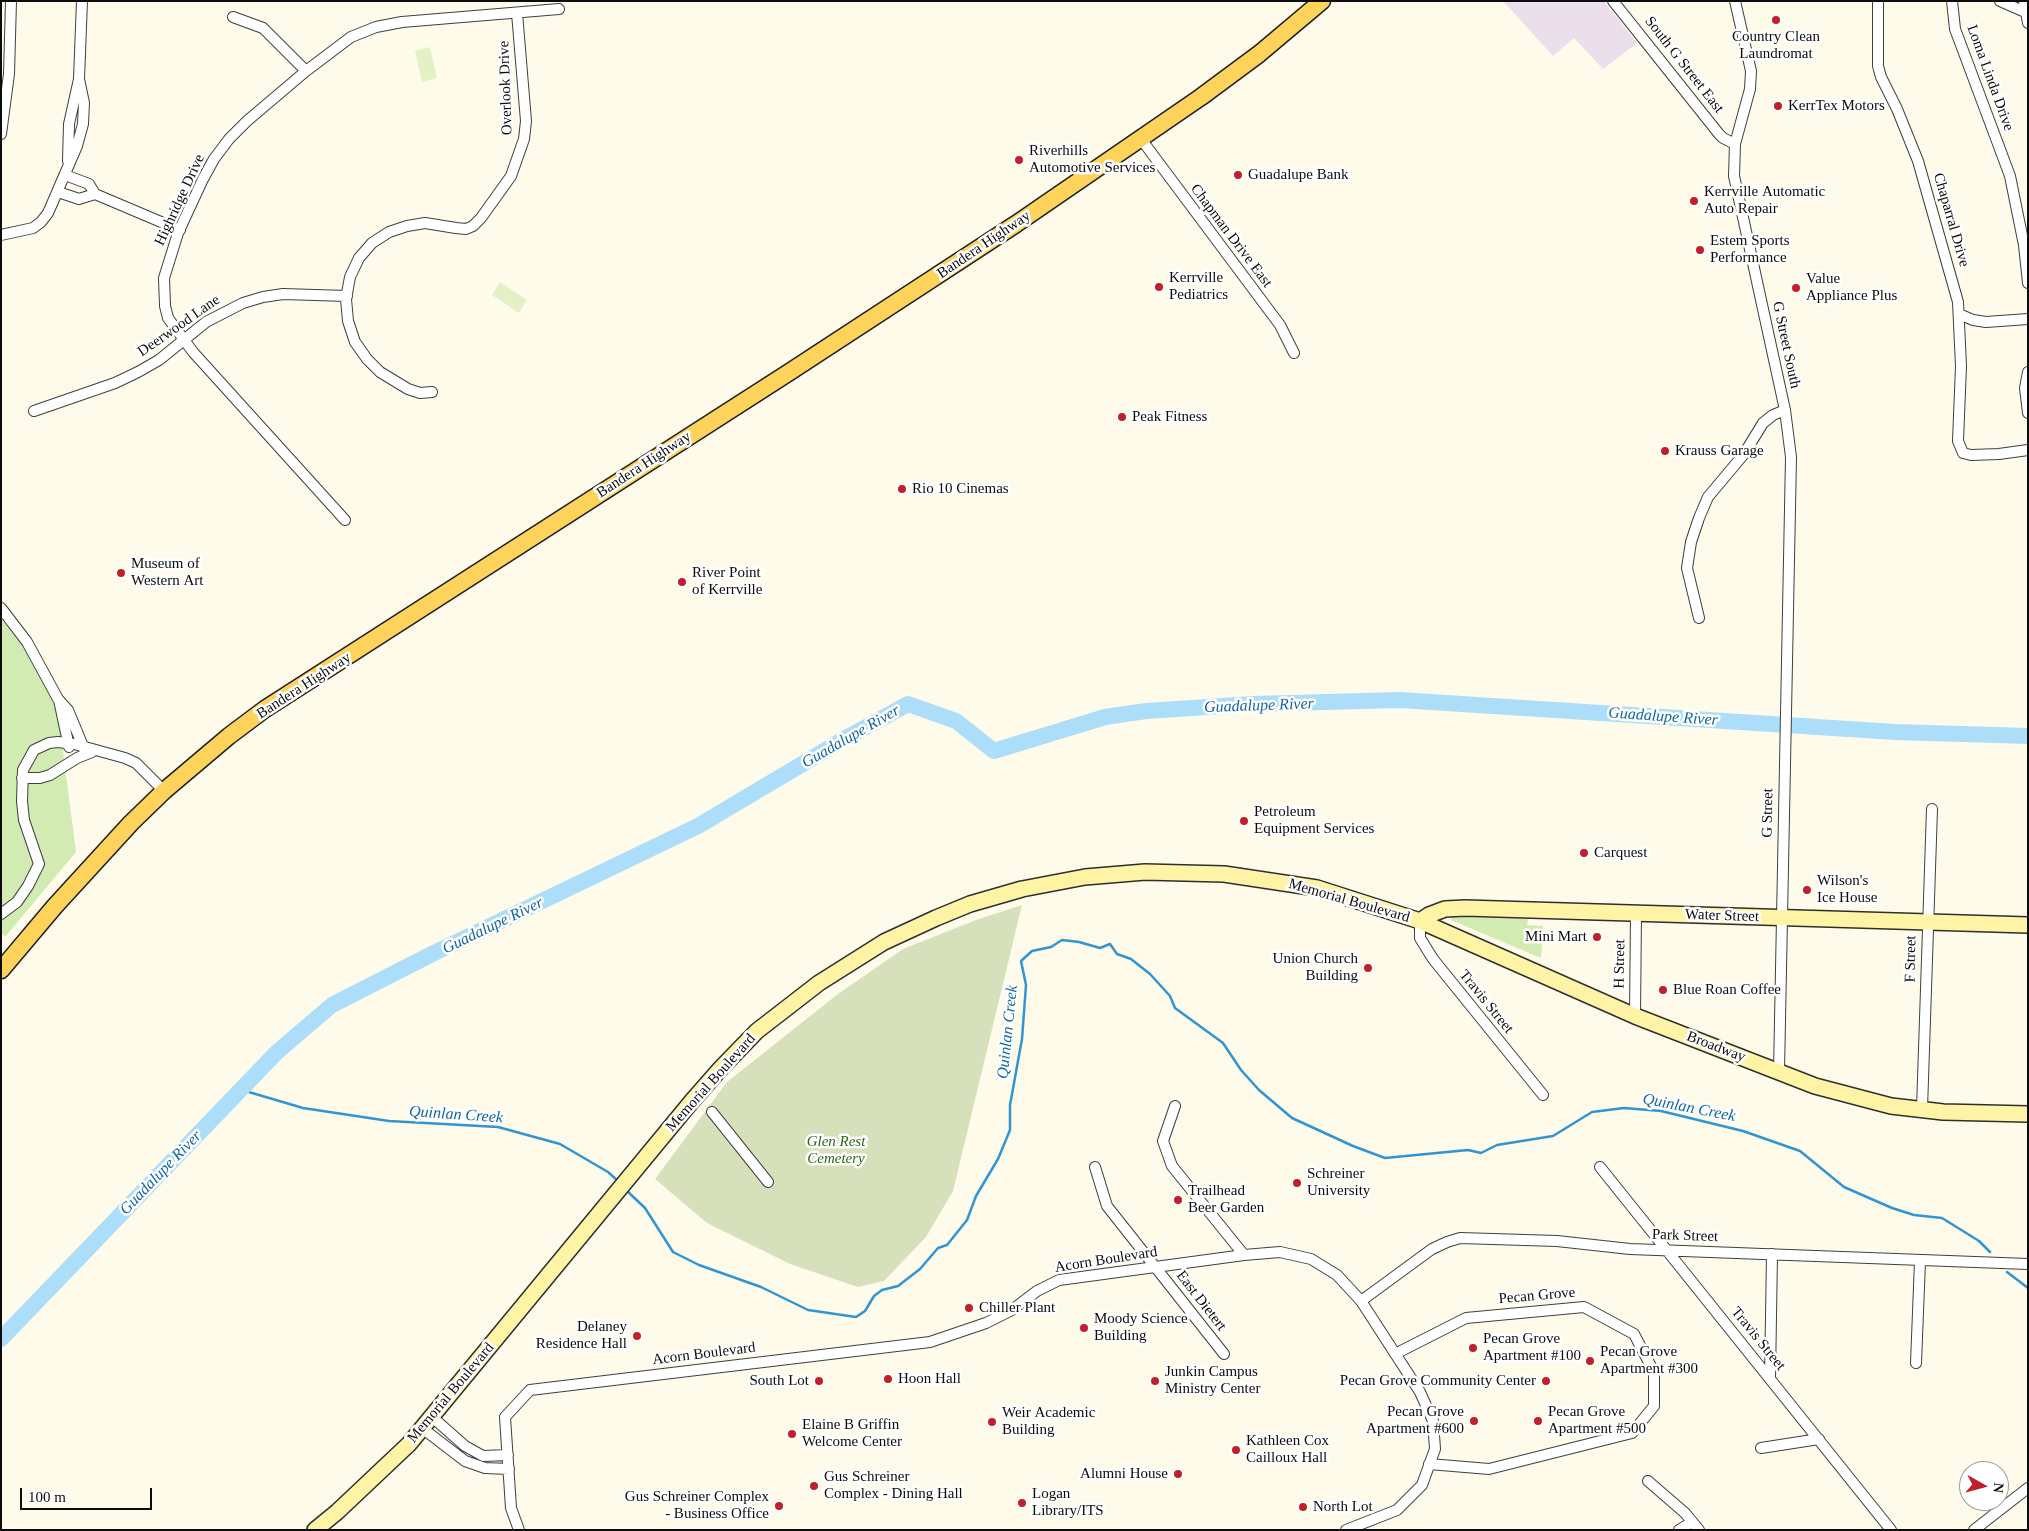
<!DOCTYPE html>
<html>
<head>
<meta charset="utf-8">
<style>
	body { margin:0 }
	#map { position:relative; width:2029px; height:1531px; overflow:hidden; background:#fffbeb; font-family:"Times New Roman",serif }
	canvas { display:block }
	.frame { position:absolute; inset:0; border:2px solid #0c0c0c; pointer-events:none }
	.north { position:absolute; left:1959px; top:1461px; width:50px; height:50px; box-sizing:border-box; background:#fff; border:1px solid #9e9e9e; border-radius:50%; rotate:97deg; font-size:14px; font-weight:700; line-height:20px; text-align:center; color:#0c0c0c }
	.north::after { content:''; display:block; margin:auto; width:18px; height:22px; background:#c11f2a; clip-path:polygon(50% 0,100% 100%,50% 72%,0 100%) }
	.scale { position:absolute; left:20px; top:1488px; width:132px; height:22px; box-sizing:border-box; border:2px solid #0c0c0c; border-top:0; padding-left:6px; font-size:15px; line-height:18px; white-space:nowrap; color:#0c0c0c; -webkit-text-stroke:4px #fff; paint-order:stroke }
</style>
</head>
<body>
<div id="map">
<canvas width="2029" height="1531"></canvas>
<div class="frame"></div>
<div class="north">N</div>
<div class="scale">100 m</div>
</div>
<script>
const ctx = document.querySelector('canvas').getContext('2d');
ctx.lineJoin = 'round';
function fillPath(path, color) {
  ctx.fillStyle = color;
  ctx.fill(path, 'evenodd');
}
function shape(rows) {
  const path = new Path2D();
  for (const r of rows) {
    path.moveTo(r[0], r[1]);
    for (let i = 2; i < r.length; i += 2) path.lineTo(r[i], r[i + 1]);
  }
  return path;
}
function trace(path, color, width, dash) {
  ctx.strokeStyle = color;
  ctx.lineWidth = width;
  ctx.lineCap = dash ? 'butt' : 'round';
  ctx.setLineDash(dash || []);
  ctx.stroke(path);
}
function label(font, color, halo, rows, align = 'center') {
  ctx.font = font + ' "Times New Roman",serif';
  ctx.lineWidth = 5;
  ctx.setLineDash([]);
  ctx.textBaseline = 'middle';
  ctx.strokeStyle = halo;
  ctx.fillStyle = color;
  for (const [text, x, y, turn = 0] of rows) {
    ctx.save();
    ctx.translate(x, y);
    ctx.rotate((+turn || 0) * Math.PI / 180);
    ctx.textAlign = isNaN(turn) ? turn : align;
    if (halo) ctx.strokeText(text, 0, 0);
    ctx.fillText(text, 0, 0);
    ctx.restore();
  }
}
fillPath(shape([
	[1503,1,1604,1,1637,43,1603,69,1574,38,1553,56]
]), '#eadfeb');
fillPath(shape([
	[1,613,27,647,58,713,76,852,5,937,1,932],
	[1452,917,1528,919,1527,925,1543,926,1541,958,1451,920]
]), '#d1ebb3');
fillPath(shape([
	[1022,905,953,1191,926,1237,884,1281,858,1287,790,1264,707,1223,655,1179,727,1082,838,994,903,949,976,920]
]), '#d6e1bc');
fillPath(shape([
	[430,47,437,78,422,82,415,51],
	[500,282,527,300,519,313,492,295]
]), '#e3f1c5');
trace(shape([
	[242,1090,303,1108,389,1121,498,1127,560,1144,608,1172,618,1181],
	[625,1189,645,1208,673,1252,699,1265,761,1287,808,1310,856,1317,865,1311,874,1296,882,1290,898,1286,920,1269,938,1248,947,1245,967,1220,976,1196,998,1159,1010,1130,1010,1105,1022,1039,1026,985,1021,961,1032,951,1051,947,1062,940,1079,942,1100,948,1110,944,1117,954,1131,959,1150,974,1170,996,1175,1008,1223,1043,1241,1070,1259,1090,1292,1118,1353,1146,1385,1158,1468,1150,1481,1153,1497,1145,1553,1136,1592,1112,1624,1108,1661,1111,1743,1131,1800,1151,1844,1187,1892,1208,1914,1215,1942,1218,1979,1241,1990,1252],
	[2007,1272,2028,1288]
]), '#3195d3', 2.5);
trace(shape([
	[1,1339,277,1052,332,1005,434,953,698,826,846,738,908,704,956,721,994,751,1105,717,1146,711,1253,704,1400,700,1895,732,2028,736]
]), '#addef9', 16);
const street = shape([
	[1613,1,1719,134,1723,138,1735,144],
	[1735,1,1751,71,1750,89,1735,144,1734,176,1785,410,1791,457,1779,1071],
	[1878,1,1878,66,1881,77,1897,109,1918,161,1958,302,1961,366,1958,441,1963,453,1971,455,1999,454,2028,450],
	[1952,1,1955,29,2010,176,2024,245,2028,283],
	[2000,1,2025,12],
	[2024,1,2028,23],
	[233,17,263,28,306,71],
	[1,134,9,74,11,1],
	[1141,139,1280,325,1294,353],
	[68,161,69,124,79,79,82,1],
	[65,175,89,184,95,194,180,230],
	[58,192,79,199,95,194],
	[1,235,33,228,41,222,48,213,77,146,83,124,84,103,79,79],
	[1959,314,1973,320,1986,322,2028,319],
	[2028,372,2025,388,2028,413],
	[432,392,420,393,408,389,380,372,367,359,355,342,348,321,346,299,350,277,359,258,372,243,389,232,407,226,425,223,456,228,466,229,473,226,481,218,511,176,524,139,526,121,517,13],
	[34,411,115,383,138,372,159,360,206,322,243,303,263,297,283,294,347,296],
	[345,520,193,352,168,318,165,306,164,278,178,233,203,179,214,159,229,139,247,121,306,71,351,37,376,27,402,22,559,9],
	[1,608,27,642,58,699,68,710,85,751],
	[1699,618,1687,568,1691,542,1699,518,1708,497,1744,454,1763,423,1773,415,1785,410],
	[59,700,69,747],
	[22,778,40,778,50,775,77,758,92,752],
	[1,914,17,902,28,886,39,864,24,820,22,801,23,770,34,750,49,743,58,742,74,744,125,758,136,763,164,791],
	[1420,921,1420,938,1433,959,1543,1095],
	[1635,1016,1636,913],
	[1175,1106,1163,1141,1172,1166,1244,1255],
	[1922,1109,1932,809],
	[712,1112,768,1182],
	[1095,1167,1107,1206,1224,1354],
	[1600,1167,1891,1530],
	[1361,1301,1432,1249,1447,1242,1460,1238,1557,1241,1630,1249,2028,1264],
	[1395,1354,1466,1318,1584,1307,1634,1334,1654,1372,1654,1406,1632,1433,1489,1469,1429,1464],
	[1916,1363,1920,1261],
	[1770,1378,1772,1254],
	[431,1416,465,1446,483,1456,508,1455],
	[422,1428,465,1461,485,1468,509,1469],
	[1761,1448,1819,1439],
	[1648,1481,1685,1513,1699,1530],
	[519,1530,511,1508,505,1417,530,1390,930,1342,986,1323,1012,1310,1037,1291,1059,1280,1244,1255,1280,1252,1311,1259,1337,1275,1361,1301,1420,1392,1433,1421,1435,1449,1422,1485,1397,1510,1346,1530],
	[1679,1530,1692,1522],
	[1974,1530,2028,1488]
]);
const secondary = shape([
	[1420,921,1429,915,1445,909,1465,908,2028,925],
	[315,1530,337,1512,409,1444,692,1101,721,1068,757,1031,819,983,884,942,936,918,970,904,1022,889,1085,877,1145,872,1224,874,1317,888,1420,921,1635,1016,1815,1086,1891,1106,1943,1112,2028,1114]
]);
const primary = shape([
	[1,970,55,906,131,823,164,791,229,736,265,709,788,373,1016,224,1201,97,1259,54,1322,1]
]);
trace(street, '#3f3f3f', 12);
trace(secondary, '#2e2e2e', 18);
trace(primary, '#1d1d1d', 19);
trace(street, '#fff', 10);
trace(secondary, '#fff3a6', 15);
trace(primary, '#fed35c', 16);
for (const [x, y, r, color] of [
	[1776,20,5,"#c11f2a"],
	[1778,106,5,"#c11f2a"],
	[1019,160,5,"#c11f2a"],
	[1238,175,5,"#c11f2a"],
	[1694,201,5,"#c11f2a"],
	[1700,250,5,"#c11f2a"],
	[1159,287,5,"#c11f2a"],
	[1796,288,5,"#c11f2a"],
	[1122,417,5,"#c11f2a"],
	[1665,451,5,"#c11f2a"],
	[902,489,5,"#c11f2a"],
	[121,573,5,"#c11f2a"],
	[682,582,5,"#c11f2a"],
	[1244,821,5,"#c11f2a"],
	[1584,853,5,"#c11f2a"],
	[1807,890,5,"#c11f2a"],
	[1597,937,5,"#c11f2a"],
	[1368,968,5,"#c11f2a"],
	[1663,990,5,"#c11f2a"],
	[1297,1183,5,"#c11f2a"],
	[1178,1200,5,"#c11f2a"],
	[969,1308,5,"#c11f2a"],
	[1084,1328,5,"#c11f2a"],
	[637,1336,5,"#c11f2a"],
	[1473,1348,5,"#c11f2a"],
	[1590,1361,5,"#c11f2a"],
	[888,1379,5,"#c11f2a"],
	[819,1381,5,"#c11f2a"],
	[1155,1381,5,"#c11f2a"],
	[1546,1381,5,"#c11f2a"],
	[1474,1421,5,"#c11f2a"],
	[1538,1421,5,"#c11f2a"],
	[992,1422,5,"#c11f2a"],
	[792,1434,5,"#c11f2a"],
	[1236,1450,5,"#c11f2a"],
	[1178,1474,5,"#c11f2a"],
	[814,1486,5,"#c11f2a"],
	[1022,1503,5,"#c11f2a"],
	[779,1506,5,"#c11f2a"],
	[1303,1507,5,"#c11f2a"]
]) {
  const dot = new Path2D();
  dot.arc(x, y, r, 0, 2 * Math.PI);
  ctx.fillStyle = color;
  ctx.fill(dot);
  trace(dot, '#fff', 2);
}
label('15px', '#0c0c0c', '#fff', [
	["Country Clean",1776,37,"center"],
	["Laundromat",1776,54,"center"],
	["KerrTex Motors",1788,106],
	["Riverhills",1029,151],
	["Automotive Services",1029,168],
	["Guadalupe Bank",1248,175],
	["Kerrville Automatic",1704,192],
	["Auto Repair",1704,209],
	["Estem Sports",1710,241],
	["Performance",1710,258],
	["Kerrville",1169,278],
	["Pediatrics",1169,295],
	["Value",1806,279],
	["Appliance Plus",1806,296],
	["Peak Fitness",1132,417],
	["Krauss Garage",1675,451],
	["Rio 10 Cinemas",912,489],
	["Museum of",131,564],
	["Western Art",131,581],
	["River Point",692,573],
	["of Kerrville",692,590],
	["Petroleum",1254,812],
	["Equipment Services",1254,829],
	["Carquest",1594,853],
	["Wilson's",1817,881],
	["Ice House",1817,898],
	["Mini Mart",1587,937,"right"],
	["Union Church",1358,959,"right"],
	["Building",1358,976,"right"],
	["Blue Roan Coffee",1673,990],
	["Schreiner",1307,1174],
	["University",1307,1191],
	["Trailhead",1188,1191],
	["Beer Garden",1188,1208],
	["Chiller Plant",979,1308],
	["Moody Science",1094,1319],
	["Building",1094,1336],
	["Delaney",627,1327,"right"],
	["Residence Hall",627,1344,"right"],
	["Pecan Grove",1483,1339],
	["Apartment #100",1483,1356],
	["Pecan Grove",1600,1352],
	["Apartment #300",1600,1369],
	["Junkin Campus",1165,1372],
	["Ministry Center",1165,1389],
	["Hoon Hall",898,1379],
	["South Lot",809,1381,"right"],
	["Pecan Grove Community Center",1536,1381,"right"],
	["Pecan Grove",1464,1412,"right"],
	["Apartment #600",1464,1429,"right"],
	["Pecan Grove",1548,1412],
	["Apartment #500",1548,1429],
	["Weir Academic",1002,1413],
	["Building",1002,1430],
	["Elaine B Griffin",802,1425],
	["Welcome Center",802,1442],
	["Kathleen Cox",1246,1441],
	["Cailloux Hall",1246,1458],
	["Alumni House",1168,1474,"right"],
	["Gus Schreiner",824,1477],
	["Complex - Dining Hall",824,1494],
	["Logan",1032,1494],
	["Library/ITS",1032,1511],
	["Gus Schreiner Complex",769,1497,"right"],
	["- Business Office",769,1514,"right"],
	["North Lot",1313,1507]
], 'left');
label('15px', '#0c0c0c', '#fff', [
	["South G Street East",1684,65,52],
	["Loma Linda Drive",1990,78,70],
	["Overlook Drive",506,88,-92],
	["Highridge Drive",180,200,-65],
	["Chaparral Drive",1951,220,74],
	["Chapman Drive East",1231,236,53],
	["Bandera Highway",984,245,-34],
	["Deerwood Lane",179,326,-35],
	["G Street South",1786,345,78],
	["Bandera Highway",644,465,-33],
	["Bandera Highway",304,686,-33],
	["G Street",1768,813,-89],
	["Memorial Boulevard",1349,901,16],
	["Water Street",1722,916,2],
	["F Street",1911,959,-89],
	["H Street",1620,964,-89],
	["Travis Street",1486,1002,51],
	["Broadway",1716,1047,21],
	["Memorial Boulevard",711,1083,-48],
	["Park Street",1685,1236,2],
	["Acorn Boulevard",1106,1260,-9],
	["Pecan Grove",1537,1296,-5],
	["East Dietert",1201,1301,52],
	["Travis Street",1758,1339,51],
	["Acorn Boulevard",704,1354,-7],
	["Memorial Boulevard",451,1393,-50]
]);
label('italic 15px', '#2b661a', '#fff', [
	["Glen Rest",836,1142],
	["Cemetery",836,1159]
]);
label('italic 16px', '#1166a2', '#fff', [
	["Guadalupe River",1259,706,-2],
	["Guadalupe River",1663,717,4],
	["Guadalupe River",851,737,-30],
	["Guadalupe River",493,926,-26],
	["Quinlan Creek",1008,1032,-84],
	["Quinlan Creek",1689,1108,11],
	["Quinlan Creek",456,1115,4],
	["Guadalupe River",161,1173,-46]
]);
</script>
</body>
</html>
